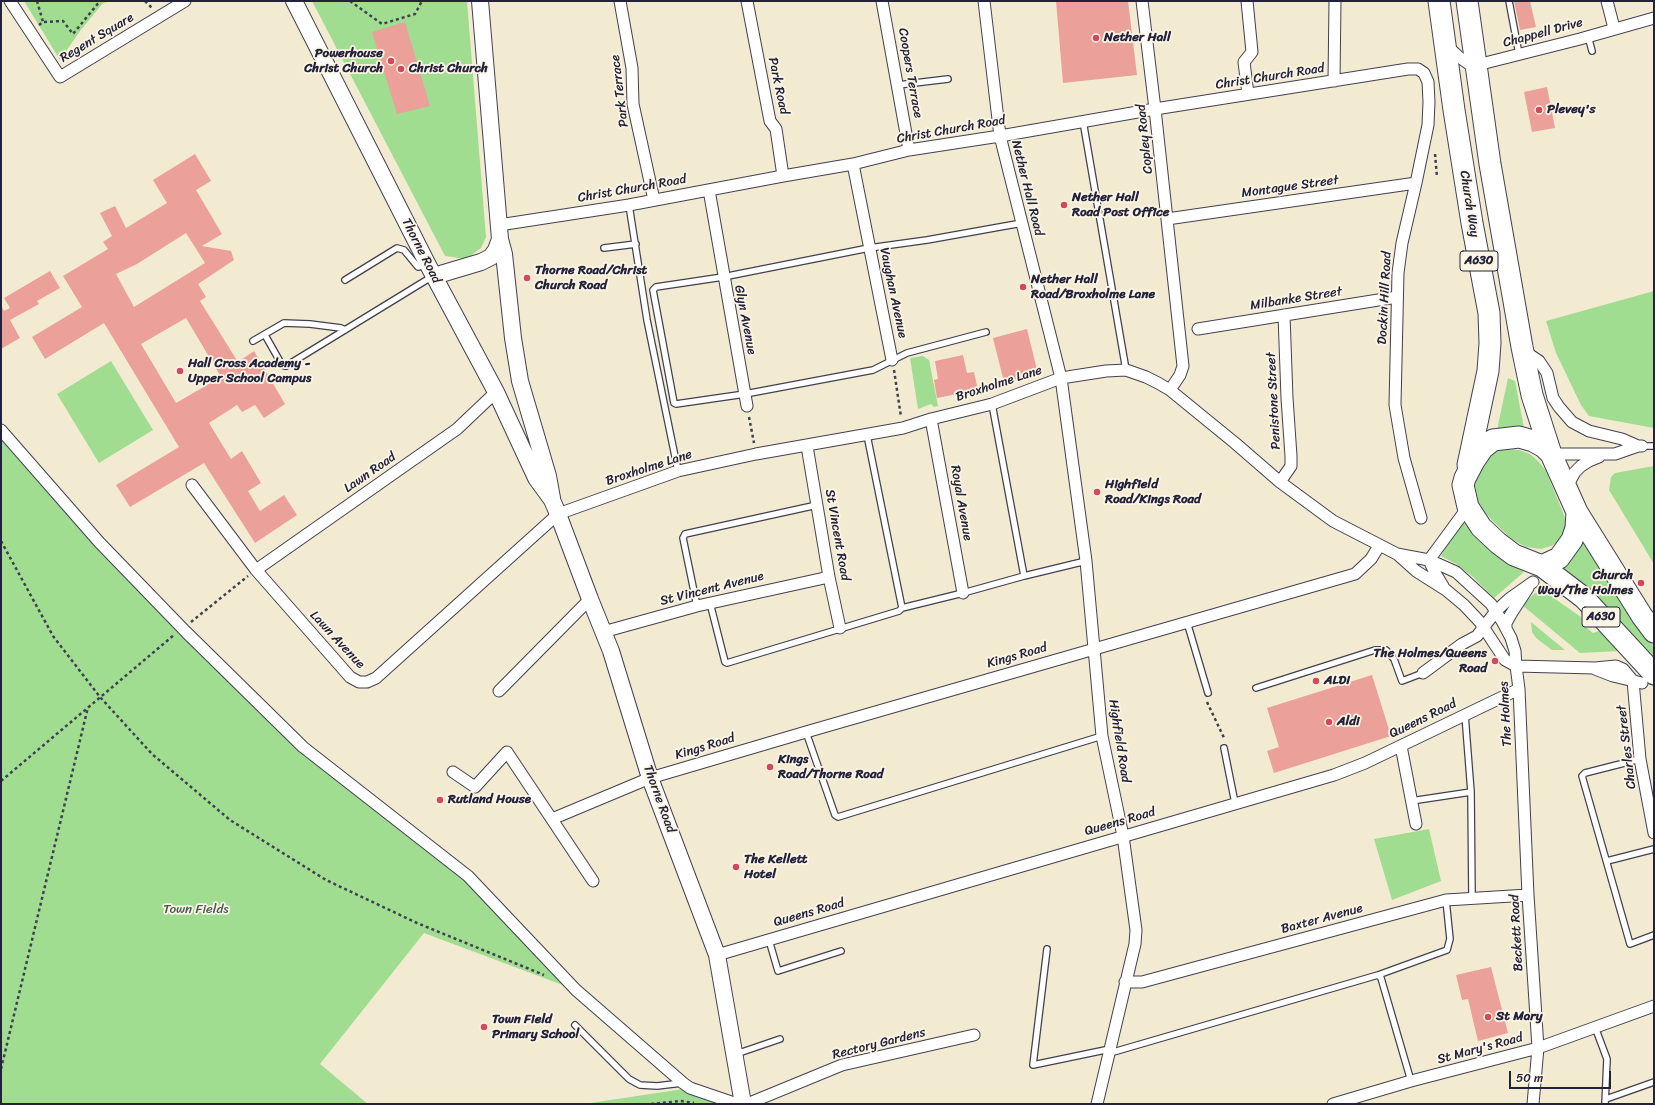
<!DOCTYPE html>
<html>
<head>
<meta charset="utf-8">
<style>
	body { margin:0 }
	#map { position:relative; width:1655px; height:1105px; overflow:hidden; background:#f3ebd1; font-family:Sriracha,sans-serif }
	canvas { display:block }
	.frame { position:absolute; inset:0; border:2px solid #22223b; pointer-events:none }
	.scale { position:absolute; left:1509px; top:1071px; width:102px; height:18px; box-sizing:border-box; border:2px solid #22223b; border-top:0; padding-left:5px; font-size:12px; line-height:14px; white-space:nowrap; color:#22223b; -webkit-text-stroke:3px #fcf5e5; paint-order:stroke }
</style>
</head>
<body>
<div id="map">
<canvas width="1655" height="1105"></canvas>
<div class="frame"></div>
<div class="scale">50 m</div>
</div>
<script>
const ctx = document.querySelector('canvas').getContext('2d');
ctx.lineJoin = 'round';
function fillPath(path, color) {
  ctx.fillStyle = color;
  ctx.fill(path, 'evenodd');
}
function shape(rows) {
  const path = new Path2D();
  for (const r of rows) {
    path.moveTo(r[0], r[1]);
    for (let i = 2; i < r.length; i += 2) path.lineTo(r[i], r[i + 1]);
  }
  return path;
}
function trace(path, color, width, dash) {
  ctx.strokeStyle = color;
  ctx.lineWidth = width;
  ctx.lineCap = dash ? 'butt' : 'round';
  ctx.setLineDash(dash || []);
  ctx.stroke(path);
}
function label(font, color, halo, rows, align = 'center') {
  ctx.font = font + ' Sriracha,sans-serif';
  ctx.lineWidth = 3.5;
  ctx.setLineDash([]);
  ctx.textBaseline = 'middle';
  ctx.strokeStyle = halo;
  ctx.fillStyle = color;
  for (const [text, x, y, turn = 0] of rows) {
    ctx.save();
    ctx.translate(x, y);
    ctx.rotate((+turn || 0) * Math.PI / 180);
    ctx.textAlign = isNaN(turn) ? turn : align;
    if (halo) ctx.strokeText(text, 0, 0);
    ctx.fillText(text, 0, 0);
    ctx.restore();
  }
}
fillPath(shape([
	[24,1,112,1,103,3,80,31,60,60],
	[312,1,467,1,486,237,481,248,466,259,445,256],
	[1654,291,1654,428,1589,416,1581,405,1556,353,1546,321],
	[923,356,929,360,938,406,934,407,931,404,918,409,910,358],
	[111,361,153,430,99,463,57,394],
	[1508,378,1515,381,1524,428,1497,430],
	[1,430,99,542,303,747,468,876,576,990,424,933,320,1064,368,1104,1,1104],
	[1506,449,1519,450,1530,454,1538,461,1546,471,1564,515,1566,523,1564,532,1558,542,1551,546,1541,549,1526,547,1510,538,1484,512,1478,502,1474,480,1488,457,1496,451],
	[1654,466,1654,564,1609,490,1611,477,1615,473],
	[1465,519,1511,565,1524,572,1494,598,1473,577,1456,564,1441,556,1448,543],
	[1584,539,1614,593,1654,647,1654,661,1560,568,1573,556],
	[1545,592,1581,617,1581,623,1593,633,1599,631,1621,651,1580,653,1522,605,1535,593],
	[1531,622,1565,650,1552,650,1536,638,1532,632],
	[1429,829,1441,881,1392,900,1374,839],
	[690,1088,737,1104,584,1104]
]), '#a0dd91');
fillPath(shape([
	[1056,1,1128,1,1137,75,1063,83],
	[1514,1,1530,1,1536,27,1520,30],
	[405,22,430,106,397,114,372,32],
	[1547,87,1555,128,1532,132,1524,92],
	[195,154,211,181,196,190,222,234,202,246,231,251,234,260,198,284,206,297,200,301,238,362,254,351,285,404,264,418,255,405,242,412,237,405,209,423,231,459,242,451,261,483,248,491,260,511,284,495,297,515,255,543,204,463,130,507,116,485,179,447,104,323,45,359,32,337,82,307,63,276,108,249,103,242,112,236,100,213,115,206,126,228,167,203,153,180],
	[186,233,205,263,134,307,116,274,137,264],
	[186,318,221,377,176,403,141,344],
	[50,271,60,288,37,301,39,304,10,320,20,338,1,349,1,305,4,311,10,308,4,298],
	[1027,329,1038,374,1004,382,993,338],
	[963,355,967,373,974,372,978,390,937,398,934,380,938,379,935,361],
	[1372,675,1391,736,1274,773,1267,751,1279,747,1267,708],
	[1491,967,1508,1033,1478,1041,1468,999,1462,1000,1456,975]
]), '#eca09a');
const lane = shape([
	[1509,1,1519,54],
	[1588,36,1592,51],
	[898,85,948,79],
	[1083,121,1126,370],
	[629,205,647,320,678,471],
	[604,248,636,244],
	[345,280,397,248,404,250,418,267,426,265],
	[986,332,907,353,873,370,745,394,676,404,674,403,653,290,656,287,723,277,869,248,927,240,1022,223],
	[265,335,282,365,286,366,433,276],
	[253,341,284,323,310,324,341,328,345,330],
	[992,404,1024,576],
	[1642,446,1654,446],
	[710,603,725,662,727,663,899,611,902,608,867,435],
	[697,606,683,538,685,534,817,505],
	[902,608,963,593,1024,576,1086,561],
	[1187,622,1208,693],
	[1256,688,1375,650,1386,650,1394,659,1402,681,1423,673],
	[1465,715,1471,792,1472,898],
	[806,732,835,815,838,817,1102,736],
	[1224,748,1235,803],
	[1640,759,1585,773,1582,776,1630,944,1654,935],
	[1411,801,1471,792],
	[1607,861,1654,849],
	[769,940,778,971,841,951],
	[1047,949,1033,1065,1110,1049],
	[1378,975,1447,950,1450,939,1446,900],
	[575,1025,629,1079,640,1085,657,1086,682,1083],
	[1595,1027,1607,1059,1605,1104],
	[1110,1053,1378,975,1381,978,1411,1081],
	[736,1054,780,1039],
	[1606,1099,1654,1082]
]);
const street = shape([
	[10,1,60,77,185,1],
	[620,1,632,68,633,104,654,200],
	[747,1,770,121,776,129,783,176],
	[882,1,909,150],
	[984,1,1000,136,1061,378,1086,561,1102,736,1123,836,1136,930,1135,944,1097,1104],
	[1142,1,1155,109,1183,366,1180,375,1170,390],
	[1247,1,1252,52,1244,62,1248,94],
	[1607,1,1614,28],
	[1447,46,1459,57,1469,64,1477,65,1580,39,1654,18],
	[1334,81,1335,1],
	[853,164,892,360],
	[709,190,747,406],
	[1167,219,1416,183],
	[499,225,629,205,783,176,853,164,909,150,1000,136,1155,109,1408,69,1418,69,1424,73,1428,82,1429,102,1428,125,1416,183,1402,243,1398,273,1395,405,1404,458,1421,518],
	[1198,329,1397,297],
	[1524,351,1539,361,1547,373,1553,398,1559,407,1572,422,1589,431,1622,439,1638,446,1642,446],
	[931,419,963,593],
	[1,430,99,542,186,632,303,747,468,876,576,990,683,1083,690,1088,737,1104],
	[807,446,829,577,840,628],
	[1551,454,1615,454,1638,446],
	[1280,482,1291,466,1291,456,1287,398,1284,315],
	[192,485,256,570,350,677,359,682,367,682,376,678,558,514,678,471,756,454,903,428,931,419,992,404,1061,378,1106,371,1126,370,1146,377,1158,383,1170,390,1235,443,1280,482,1333,521,1397,554],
	[1566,488,1575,472,1581,466,1589,461,1599,457],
	[256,570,457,429,496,392],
	[1443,586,1434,571,1429,560,1468,507],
	[1506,628,1506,623,1511,614,1528,588],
	[603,632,697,606,829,577],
	[1595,669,1613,676,1642,683],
	[1423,673,1462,644,1477,636,1496,611,1509,599,1533,582],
	[1633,681,1640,759,1654,833],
	[499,691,590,599],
	[1401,746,1416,824],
	[453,772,475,787,507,752,593,881],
	[552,819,650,778,806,732,1355,574,1371,559,1379,546],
	[717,955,1334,775,1365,763,1519,689],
	[1125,982,1142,982,1446,900,1528,895],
	[747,1104,842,1065,974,1035],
	[1333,1104,1411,1081,1538,1048,1654,1006],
	[1533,1104,1538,1048,1528,895,1519,689,1516,666,1515,651,1511,638,1502,621,1491,604,1456,572,1429,560,1397,554,1416,571,1446,590,1464,605,1480,622,1505,660,1516,666,1595,668,1616,666,1623,669,1633,681]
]);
const secondary = shape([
	[294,1,428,265,496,392,536,478,552,500,558,514,590,599,611,651,650,778,717,955,743,1104],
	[480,1,500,239,504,254,513,338,520,381,548,476,552,498],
	[434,276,481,262,491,257,496,250,500,239]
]);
const highway = shape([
	[1439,1,1454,110,1472,223,1489,313,1490,343,1488,371,1468,465],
	[1467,1,1490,164,1522,347,1532,395,1551,454,1577,512,1576,528,1572,540,1559,558,1542,566,1514,555,1498,543,1481,527,1468,507,1463,485,1465,478,1474,461,1483,448,1493,440,1519,437,1533,441,1544,447,1551,454],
	[1577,512,1642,616,1654,632],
	[1542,566,1584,598,1654,674]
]);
trace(lane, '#414052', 8);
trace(street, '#414052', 13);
trace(secondary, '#414052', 18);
trace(highway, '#414052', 23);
trace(shape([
	[37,1,43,22],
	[145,1,152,8],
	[350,1,382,24,415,14,422,1],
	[39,25,43,22,63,21,73,34,100,1],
	[1435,154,1437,177],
	[894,370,901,417],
	[749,417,754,443],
	[1,541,53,636,100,697,152,754,230,820,326,880,417,923,544,975],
	[191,622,248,576],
	[1207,702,1225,740],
	[1,781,174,635],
	[1,1069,88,707],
	[651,1104,681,1101,694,1103]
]), '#414052', 2.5, [3, 3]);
trace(lane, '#fff', 5.5);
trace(street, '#fff', 11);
trace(secondary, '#fff', 16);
trace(highway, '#fff', 21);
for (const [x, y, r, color] of [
	[1096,38,4,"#d1495b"],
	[391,61,4,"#d1495b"],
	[401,69,4,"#d1495b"],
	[1539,110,4,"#d1495b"],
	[1064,205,4,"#d1495b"],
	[527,278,4,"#d1495b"],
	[1023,287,4,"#d1495b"],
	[180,371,4,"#d1495b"],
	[1097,492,4,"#d1495b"],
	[1641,583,4,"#d1495b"],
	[1495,661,4,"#d1495b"],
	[1316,681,4,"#d1495b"],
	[1329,722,4,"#d1495b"],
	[770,767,4,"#d1495b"],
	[440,800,4,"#d1495b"],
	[736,867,4,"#d1495b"],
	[1488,1017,4,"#d1495b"],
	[484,1027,4,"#d1495b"]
]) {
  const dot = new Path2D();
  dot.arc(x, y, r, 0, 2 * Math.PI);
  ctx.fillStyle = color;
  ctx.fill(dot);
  trace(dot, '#fcf5e5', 1.5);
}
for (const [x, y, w] of [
	[1479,261,38],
	[1601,617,38]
]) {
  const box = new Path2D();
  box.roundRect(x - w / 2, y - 10, w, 20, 3);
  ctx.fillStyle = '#fcf5e5';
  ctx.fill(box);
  trace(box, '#22223b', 1);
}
label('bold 12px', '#22223b', null, [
	["A630",1479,261],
	["A630",1601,617]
]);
label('13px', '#22223b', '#fcf5e5', [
	["Chappell Drive",1543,33,-15],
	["Regent Square",97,38,-31],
	["Coopers Terrace",910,73,80],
	["Christ Church Road",1270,77,-9],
	["Park Road",778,86,78],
	["Park Terrace",620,91,-97],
	["Christ Church Road",951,130,-10],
	["Copley Road",1145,139,-96],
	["Montague Street",1290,187,-8],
	["Nether Hall Road",1027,188,76],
	["Christ Church Road",632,189,-10],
	["Church Way",1469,204,81],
	["Thorne Road",421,251,63],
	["Vaughan Avenue",893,293,78],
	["Dockin Hill Road",1385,298,-87],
	["Milbanke Street",1296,299,-9],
	["Glyn Avenue",745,320,79],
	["Broxholme Lane",999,384,-18],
	["Penistone Street",1274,401,-93],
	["Broxholme Lane",649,468,-18],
	["Lawn Road",370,473,-35],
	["Royal Avenue",961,503,80],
	["St Vincent Road",837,535,80],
	["St Vincent Avenue",712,589,-14],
	["Lawn Avenue",337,640,47],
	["Kings Road",1017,656,-16],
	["The Holmes",1506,714,-93],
	["Queens Road",1423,719,-26],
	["Highfield Road",1119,741,81],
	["Kings Road",705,747,-17],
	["Charles Street",1627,747,-97],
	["Thorne Road",659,799,70],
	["Queens Road",1120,822,-16],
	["Queens Road",809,913,-16],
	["Baxter Avenue",1322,919,-15],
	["Beckett Road",1517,933,-93],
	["Rectory Gardens",879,1044,-14],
	["St Mary's Road",1480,1049,-15]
]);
label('bold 13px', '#22223b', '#fcf5e5', [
	["Nether Hall",1104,38],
	["Powerhouse",383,54,"right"],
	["Christ Church",383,69,"right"],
	["Christ Church",409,69],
	["Plevey's",1547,110],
	["Nether Hall",1072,198],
	["Road Post Office",1072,213],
	["Thorne Road/Christ",535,271],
	["Church Road",535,286],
	["Nether Hall",1031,280],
	["Road/Broxholme Lane",1031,295],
	["Hall Cross Academy -",188,364],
	["Upper School Campus",188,379],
	["Highfield",1105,485],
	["Road/Kings Road",1105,500],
	["Church",1633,576,"right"],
	["Way/The Holmes",1633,591,"right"],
	["The Holmes/Queens",1487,654,"right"],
	["Road",1487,669,"right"],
	["ALDI",1324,681],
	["Aldi",1337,722],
	["Kings",778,760],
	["Road/Thorne Road",778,775],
	["Rutland House",448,800],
	["The Kellett",744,860],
	["Hotel",744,875],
	["St Mary",1496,1017],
	["Town Field",492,1020],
	["Primary School",492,1035]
], 'left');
label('13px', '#485a55', '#fcf5e5', [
	["Town Fields",196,910]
]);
</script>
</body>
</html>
